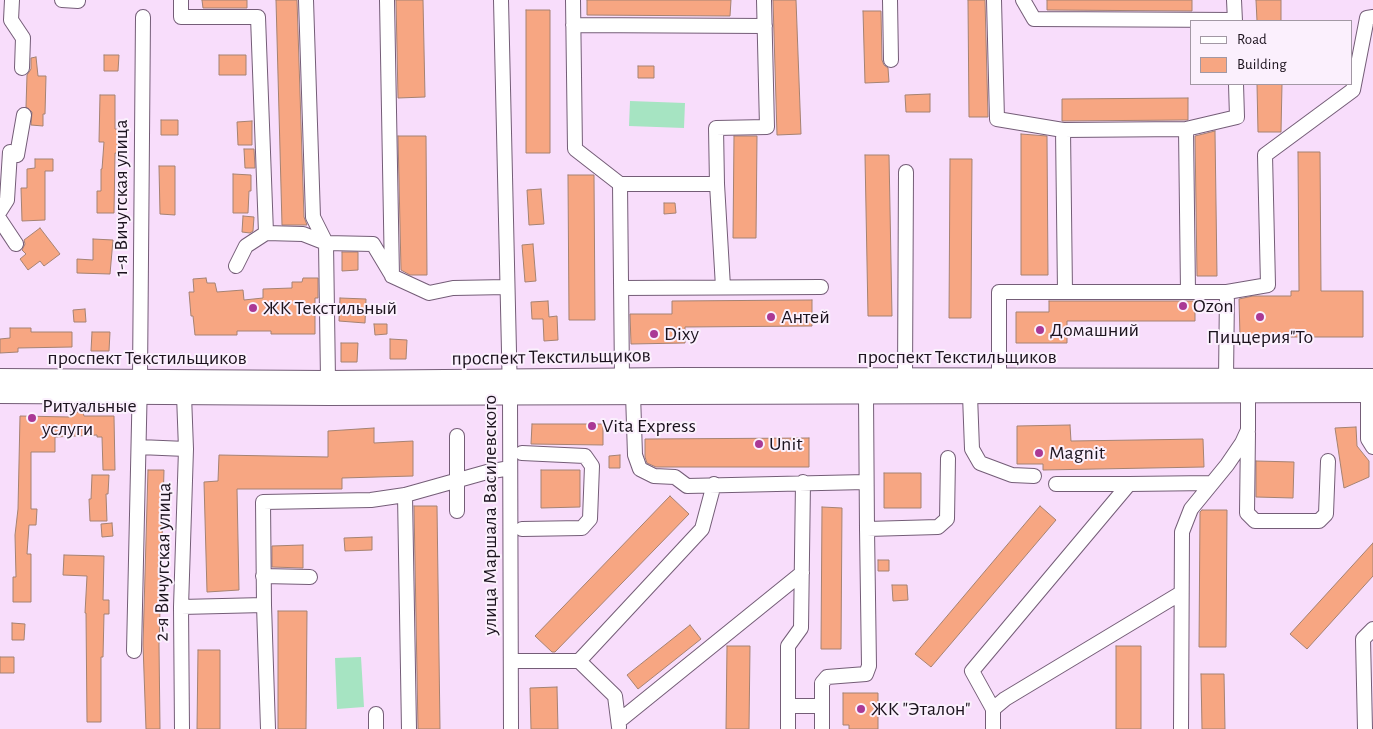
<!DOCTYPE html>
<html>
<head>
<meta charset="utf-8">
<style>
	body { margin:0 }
	#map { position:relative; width:1373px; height:729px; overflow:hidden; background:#f8ddfb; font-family:"Alegreya Sans",sans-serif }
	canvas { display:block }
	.legend { position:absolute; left:1190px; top:20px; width:162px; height:65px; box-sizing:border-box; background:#fbf0fd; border:1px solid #a298a4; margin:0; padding:6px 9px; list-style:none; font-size:15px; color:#1c131e }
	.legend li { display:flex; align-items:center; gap:10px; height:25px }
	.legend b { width:25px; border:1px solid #a298a4 }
</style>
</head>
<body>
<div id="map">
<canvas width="1373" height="729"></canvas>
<ul class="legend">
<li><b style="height:6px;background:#fff"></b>Road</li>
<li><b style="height:14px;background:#f7a682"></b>Building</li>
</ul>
</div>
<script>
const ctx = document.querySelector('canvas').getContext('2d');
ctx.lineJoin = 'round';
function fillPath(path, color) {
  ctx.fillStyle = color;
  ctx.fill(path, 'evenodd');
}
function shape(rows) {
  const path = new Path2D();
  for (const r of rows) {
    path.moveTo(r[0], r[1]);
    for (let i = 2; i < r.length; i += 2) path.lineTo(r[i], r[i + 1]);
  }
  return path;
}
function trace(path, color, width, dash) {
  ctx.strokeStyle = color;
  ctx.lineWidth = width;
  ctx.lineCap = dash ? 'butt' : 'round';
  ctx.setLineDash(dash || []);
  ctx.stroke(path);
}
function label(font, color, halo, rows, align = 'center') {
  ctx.font = font + ' "Alegreya Sans",sans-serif';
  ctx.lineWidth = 4;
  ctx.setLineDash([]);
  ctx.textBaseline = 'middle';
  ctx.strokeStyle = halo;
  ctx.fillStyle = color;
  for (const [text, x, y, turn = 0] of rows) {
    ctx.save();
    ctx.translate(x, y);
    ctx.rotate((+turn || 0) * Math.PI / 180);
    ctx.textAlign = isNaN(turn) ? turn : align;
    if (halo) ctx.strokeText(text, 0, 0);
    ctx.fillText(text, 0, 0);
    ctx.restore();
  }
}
fillPath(shape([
	[630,101,685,103,684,128,629,126],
	[361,657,364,707,337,709,335,658]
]), '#a6e4c2');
const building = shape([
	[202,0,247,0,247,8,203,8,202,0],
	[276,0,297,0,304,217,307,225,282,225,276,0],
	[396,0,423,0,425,97,398,98,396,0],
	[587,0,731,0,730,16,587,15,587,0],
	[773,0,796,0,801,134,777,135,773,0],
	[968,0,985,0,988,117,969,117,968,0],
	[1047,0,1192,0,1192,11,1047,10,1047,0],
	[1256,0,1281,0,1281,21,1257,21,1256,0],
	[526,10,550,10,550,153,526,153,526,10],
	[863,11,881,11,882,60,884,65,888,68,889,82,865,83,863,11],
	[104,55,119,55,118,71,104,71,104,55],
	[219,55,246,55,246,75,219,75,219,55],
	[36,57,38,76,46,76,45,114,43,114,43,126,31,125,32,112,26,107,27,75,31,69,31,58,36,57],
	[638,66,654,66,654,78,638,78,638,66],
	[1257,84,1282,84,1281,132,1258,132,1257,84],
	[930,94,930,112,906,112,905,95,930,94],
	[100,95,115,95,115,129,122,130,121,154,115,153,114,213,97,213,97,191,101,191,101,169,102,169,104,142,99,142,100,95],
	[1188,98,1188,120,1185,120,1062,121,1062,99,1188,98],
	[161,120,178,120,178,135,161,135,161,120],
	[252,121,252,145,238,145,237,122,252,121],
	[1215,131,1217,276,1197,276,1195,136,1215,131],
	[1021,134,1047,136,1048,275,1021,275,1021,134],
	[398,136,426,136,427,275,410,275,401,270,398,136],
	[734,136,757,136,756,238,733,238,734,136],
	[244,149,254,149,255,168,245,168,244,149],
	[1298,152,1320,152,1321,291,1363,291,1363,337,1240,337,1239,299,1253,296,1291,296,1291,291,1299,291,1298,152],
	[865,155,889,155,892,316,868,316,865,155],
	[35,159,53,159,53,171,45,171,45,220,22,221,21,188,27,188,27,169,35,168,35,159],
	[950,159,972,159,971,318,949,318,950,159],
	[159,166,175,166,175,215,160,214,159,166],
	[233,174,251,175,251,191,249,191,248,213,233,213,233,174],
	[568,175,594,175,595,320,569,320,568,175],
	[541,189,544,224,529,225,527,190,541,189],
	[664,203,675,203,676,213,664,214,664,203],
	[243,216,254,217,253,231,250,233,242,232,243,216],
	[40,228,60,254,44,266,40,261,28,270,20,259,26,254,22,250,25,244,24,240,40,228],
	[93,239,113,240,110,274,77,273,77,259,93,260,93,239],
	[533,244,536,281,525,282,522,245,533,244],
	[342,252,358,252,358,270,342,271,342,252],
	[206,278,207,283,215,283,217,292,243,290,244,300,263,298,263,289,292,288,292,282,302,282,303,278,318,278,318,298,315,298,315,334,271,334,271,331,237,331,237,335,195,335,193,316,191,316,189,292,194,292,193,279,206,278],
	[340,298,366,299,365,323,339,321,340,298],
	[812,300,812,326,685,327,685,343,631,344,630,314,672,314,672,301,812,300],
	[548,301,549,317,557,316,558,340,544,341,543,319,532,319,531,302,548,301],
	[1049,301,1195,301,1195,321,1067,321,1067,343,1016,343,1016,312,1049,312,1049,301],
	[85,309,86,322,74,322,73,310,85,309],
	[374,324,387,324,387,334,375,335,374,324],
	[10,328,31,328,31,332,72,332,72,347,18,348,18,352,0,353,0,339,10,338,10,328],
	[92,332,110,332,109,351,91,351,92,332],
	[390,339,407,340,406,359,390,359,390,339],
	[341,343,358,343,357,362,341,362,341,343],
	[71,412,83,412,84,416,114,416,115,470,103,470,102,437,97,437,97,435,55,437,55,452,31,452,31,509,37,509,36,525,29,525,27,554,31,554,31,602,13,602,13,577,16,577,15,535,18,509,20,416,71,417,71,412],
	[532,424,603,424,603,445,531,444,532,424],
	[1070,425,1071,441,1203,439,1204,467,1043,470,1043,464,1017,464,1017,426,1070,425],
	[1356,427,1357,446,1369,461,1369,477,1344,488,1335,428,1356,427],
	[374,428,374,443,413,441,413,476,342,478,342,489,237,489,239,590,207,592,204,482,218,481,219,455,328,457,328,431,374,428],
	[809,438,809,467,656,467,647,463,645,457,645,439,809,438],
	[620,455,620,468,609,468,609,456,620,455],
	[1256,461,1294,462,1293,498,1256,497,1256,461],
	[148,470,164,470,159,645,160,729,146,729,143,644,148,470],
	[541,470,580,470,580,507,541,508,541,470],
	[884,473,921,473,921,508,884,508,884,473],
	[92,475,109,475,108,494,106,494,107,521,90,521,89,499,91,499,92,475],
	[670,496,689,514,555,652,552,652,535,636,670,496],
	[414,506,437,506,440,729,418,729,414,506],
	[1040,506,1056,520,931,667,915,654,1040,506],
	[822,507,842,508,841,649,821,649,822,507],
	[1202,510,1227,510,1226,647,1199,647,1200,512,1202,510],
	[112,523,113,536,102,537,101,524,112,523],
	[372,537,372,550,345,551,344,538,372,537],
	[1373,543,1373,576,1307,649,1290,634,1373,543],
	[303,545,303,568,272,567,272,546,303,545],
	[64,555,104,556,103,600,109,600,109,614,104,614,103,657,101,657,101,722,87,722,86,613,85,613,87,576,63,575,64,555],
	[878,560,889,560,889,571,878,571,878,560],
	[892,585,907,585,908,600,893,601,892,585],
	[278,611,307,611,306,729,278,729,278,611],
	[12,623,25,624,24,640,12,640,12,623],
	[690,625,701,639,638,689,627,675,690,625],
	[727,646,750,646,749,729,726,729,727,646],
	[1116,646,1141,646,1141,729,1116,729,1116,646],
	[198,650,220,650,220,729,197,729,198,650],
	[0,657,14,657,14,673,0,673,0,657],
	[1201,674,1224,674,1225,729,1202,729,1201,674],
	[557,687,558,729,531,729,530,688,557,687],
	[843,693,878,693,878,729,849,729,849,725,843,725,843,693]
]);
fillPath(building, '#f7a682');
trace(building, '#a58272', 1);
const minor = shape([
	[62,0,78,1],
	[181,0,181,17,258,17,266,233],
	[306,0,313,217,326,243,328,380],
	[387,0,392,276,429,293,453,288,507,287],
	[501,0,510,395,511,729],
	[573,0,575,149,620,184,622,378],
	[890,0,891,60],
	[994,0,997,119,1063,130,1065,292],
	[1023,0,1034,19,1235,20],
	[1234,0,1235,21],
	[11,20,23,38,22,68],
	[11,20,12,0],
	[573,25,765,26],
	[1063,130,1186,129],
	[620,184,717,184,723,287],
	[717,184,716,128,767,127,764,0],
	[0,211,7,200,10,152,17,155,24,115],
	[0,220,16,244],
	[236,266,246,246,266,233,303,234,326,243,373,244,391,274],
	[621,288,821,287],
	[1188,292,1186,129,1237,117,1236,84],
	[1227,292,1268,285,1265,155,1353,90,1367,18,1373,17],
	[905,378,906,172],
	[999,378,999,292,1227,292,1226,379],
	[633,394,635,455,640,469,654,476,675,477,687,486,866,482],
	[1368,394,1368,439,1373,447],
	[970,395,972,449,980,463,1012,475,1034,476],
	[866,396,867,529,938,527,947,519,948,458],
	[1248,433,1247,513,1255,521,1319,521,1326,514,1328,461],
	[457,436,457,511],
	[139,447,186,449],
	[522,453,585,456,592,466,590,519,582,528,522,529],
	[1056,484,1129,484],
	[405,495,409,729],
	[263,576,310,577],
	[181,607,264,605],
	[134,651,140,378,143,17],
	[511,661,579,661,702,529,714,484],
	[579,661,615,696,619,727],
	[788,706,821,706],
	[993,709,972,671,1129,484,1211,483],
	[376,714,376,729],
	[619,721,802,573],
	[182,729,181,607,186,449,184,395],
	[268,729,264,605,263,502,371,500,405,495,487,472,510,468],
	[788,729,788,646,801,628,803,482],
	[822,729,822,683,827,677,866,674,869,666,867,529],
	[993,729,993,709,1005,699,1181,593],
	[1181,729,1182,532,1191,509,1227,465,1242,443,1248,430,1248,394],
	[1365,729,1363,639,1373,629]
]);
const major = shape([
	[0,378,328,380,680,377,1373,378],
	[0,394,329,396,1373,393]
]);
trace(minor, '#745d77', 16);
trace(major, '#745d77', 20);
trace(minor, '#fff', 14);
trace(major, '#fff', 18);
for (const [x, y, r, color] of [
	[1183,306,5,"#aa3995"],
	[253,308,5,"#aa3995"],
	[771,317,5,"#aa3995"],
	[1260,317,5,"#aa3995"],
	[1040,330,5,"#aa3995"],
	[654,334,5,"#aa3995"],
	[32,418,5,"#aa3995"],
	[592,426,5,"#aa3995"],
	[759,444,5,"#aa3995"],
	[1039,453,5,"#aa3995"],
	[861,709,5,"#aa3995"]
]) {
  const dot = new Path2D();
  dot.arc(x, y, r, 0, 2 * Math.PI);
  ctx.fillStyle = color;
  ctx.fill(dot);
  trace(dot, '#fbf0fd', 2);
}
label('20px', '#1c131e', '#fbf0fd', [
	["1-я Вичугская улица",121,198,-90],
	["проспект Текстильщиков",551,357,-1],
	["проспект Текстильщиков",957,357],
	["проспект Текстильщиков",147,358],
	["улица Маршала Василевского",490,515,-90],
	["2-я Вичугская улица",163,562,-89]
]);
label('20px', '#1c131e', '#fbf0fd', [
	["Ozon",1193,306],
	["ЖК Текстильный",263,308],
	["Антей",781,317],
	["Домашний",1050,330],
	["Dixy",664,334],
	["Пиццерия\"То",1260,337,"center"],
	["Ритуальные",42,406],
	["услуги",42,429],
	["Vita Express",602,426],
	["Unit",769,444],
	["Magnit",1049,453],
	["ЖК \"Эталон\"",871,709]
], 'left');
</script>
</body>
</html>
